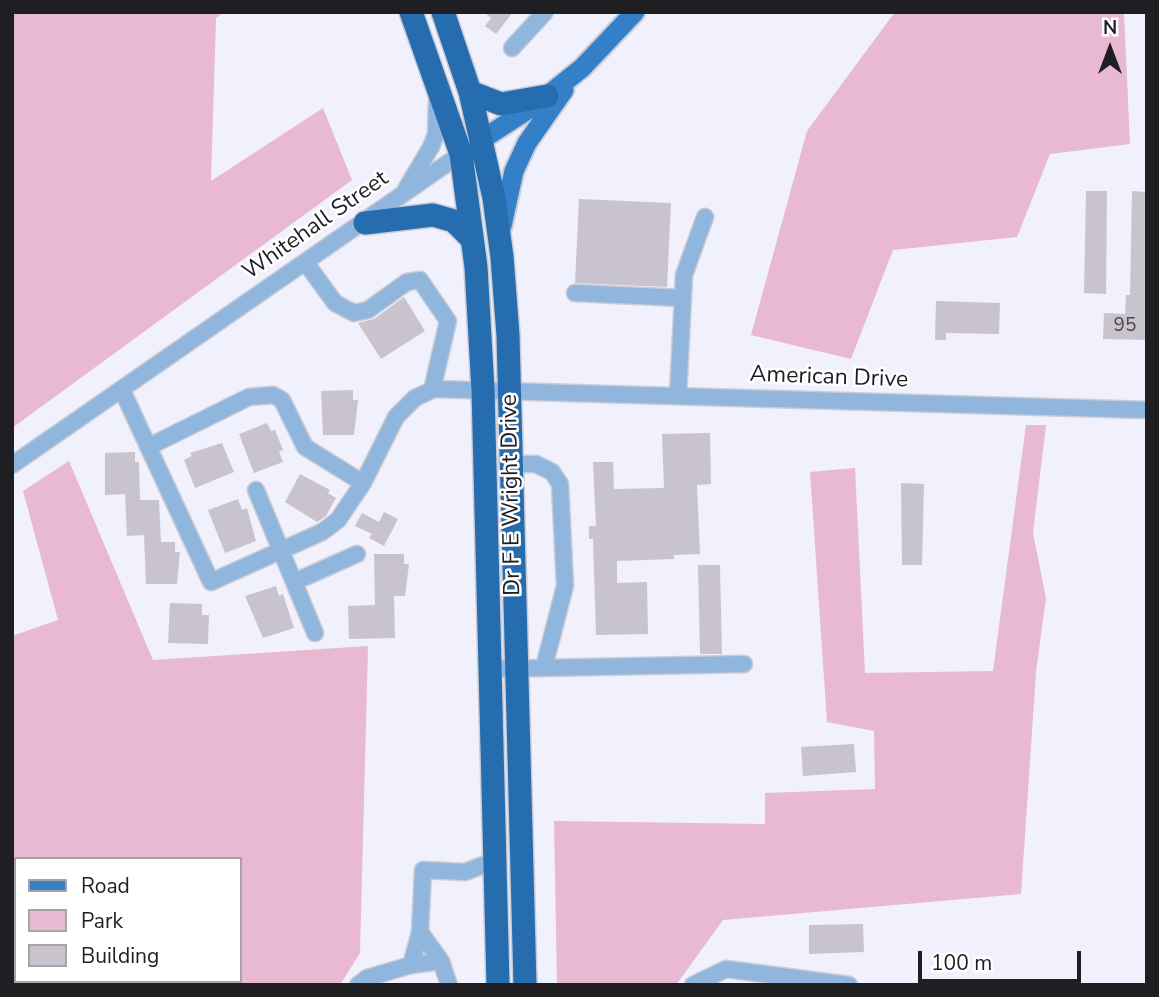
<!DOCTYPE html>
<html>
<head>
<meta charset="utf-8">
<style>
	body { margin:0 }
	#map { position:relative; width:1159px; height:997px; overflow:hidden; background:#f0f1fc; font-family:"Nunito Sans",sans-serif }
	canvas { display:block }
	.frame { position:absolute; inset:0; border:14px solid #1f1f23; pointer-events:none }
	.legend { position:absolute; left:14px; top:857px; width:228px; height:126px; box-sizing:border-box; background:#fff; border:2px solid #a5a5a7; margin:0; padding:9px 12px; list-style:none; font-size:21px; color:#1f1f23 }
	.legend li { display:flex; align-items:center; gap:14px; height:35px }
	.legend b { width:35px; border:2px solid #a5a5a7 }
	.north { position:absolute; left:1075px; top:14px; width:70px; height:70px; -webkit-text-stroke:5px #fff; paint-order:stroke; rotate:0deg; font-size:19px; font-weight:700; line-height:28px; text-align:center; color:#1f1f23 }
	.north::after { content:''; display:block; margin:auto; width:24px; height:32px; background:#1f1f23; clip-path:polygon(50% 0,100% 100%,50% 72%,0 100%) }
	.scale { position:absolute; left:918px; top:951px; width:163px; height:32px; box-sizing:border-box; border:4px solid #1f1f23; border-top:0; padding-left:9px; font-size:21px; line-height:24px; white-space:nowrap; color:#1f1f23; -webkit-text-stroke:5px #fff; paint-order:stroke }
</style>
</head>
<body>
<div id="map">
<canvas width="1159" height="997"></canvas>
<div class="frame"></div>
<ul class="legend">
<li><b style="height:9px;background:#3480c8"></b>Road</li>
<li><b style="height:19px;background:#e9b8d2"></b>Park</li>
<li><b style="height:19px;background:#c9c3cd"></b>Building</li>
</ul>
<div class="north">N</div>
<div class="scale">100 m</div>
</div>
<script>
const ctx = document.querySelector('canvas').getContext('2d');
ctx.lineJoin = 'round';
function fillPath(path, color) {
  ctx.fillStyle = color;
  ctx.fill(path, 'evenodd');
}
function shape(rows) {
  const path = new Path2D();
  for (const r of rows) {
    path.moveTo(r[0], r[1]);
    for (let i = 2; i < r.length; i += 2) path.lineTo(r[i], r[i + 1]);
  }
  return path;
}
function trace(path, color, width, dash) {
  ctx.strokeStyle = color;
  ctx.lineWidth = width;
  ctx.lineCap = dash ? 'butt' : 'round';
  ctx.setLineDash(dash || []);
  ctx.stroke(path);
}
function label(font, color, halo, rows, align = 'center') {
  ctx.font = font + ' "Nunito Sans",sans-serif';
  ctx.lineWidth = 5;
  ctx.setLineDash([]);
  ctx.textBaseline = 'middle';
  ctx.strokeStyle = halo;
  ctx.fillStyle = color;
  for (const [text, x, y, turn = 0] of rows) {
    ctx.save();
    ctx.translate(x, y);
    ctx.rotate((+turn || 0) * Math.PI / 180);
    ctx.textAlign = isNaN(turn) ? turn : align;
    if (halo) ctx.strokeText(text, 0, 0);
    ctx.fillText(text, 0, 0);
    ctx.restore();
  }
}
fillPath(shape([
	[12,12,224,12,216,18,211,181,323,108,352,180,12,428],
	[895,12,1124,12,1130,144,1050,154,1017,237,893,250,851,359,751,335,807,131],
	[1026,425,1046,425,1033,533,1046,598,1036,672,1021,894,723,920,676,985,557,985,554,821,765,824,765,793,875,789,874,731,827,722,810,472,855,468,865,673,993,671],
	[69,461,153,660,368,646,360,953,340,985,12,985,12,636,58,620,23,491],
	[16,859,240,859,240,981,16,981]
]), '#e9b8d2');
fillPath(shape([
	[484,12,513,12,496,34,485,26,491,18],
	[1086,191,1107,191,1106,294,1084,293],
	[1132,191,1147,192,1147,340,1103,339,1104,313,1125,314,1126,295,1130,295],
	[579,199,671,203,667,287,575,283],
	[404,297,425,331,381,359,358,323,374,319],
	[936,301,1000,303,999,334,946,333,946,340,935,340],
	[353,390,353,400,358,400,354,435,323,435,321,391],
	[267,423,271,431,275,430,283,450,279,452,283,462,254,473,239,434],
	[710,433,711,484,697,485,700,554,674,555,674,559,617,561,617,583,647,582,648,634,596,635,593,539,589,539,589,526,596,526,593,462,613,462,614,489,664,488,662,434],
	[222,443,234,472,195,488,184,460,192,456,190,453],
	[135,452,135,462,139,462,140,500,159,500,161,542,175,542,175,552,180,552,177,584,146,584,144,535,127,536,125,494,105,495,105,453],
	[300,474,330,490,328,493,336,498,326,516,317,522,285,502],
	[901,483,924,484,922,565,902,565],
	[238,499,242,510,247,508,256,541,225,553,208,510],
	[384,512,398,519,384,546,369,538,372,534,355,526,362,513,379,522],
	[374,554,404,554,404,564,409,564,405,596,394,596,395,638,349,639,348,606,375,605],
	[698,565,720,565,722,654,700,654],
	[276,586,279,596,283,594,294,628,263,638,245,596],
	[170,603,202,604,202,615,209,615,208,644,168,643],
	[854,744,856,772,803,776,801,747],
	[863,924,864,952,809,954,809,925]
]), '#c9c3cd');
const minor = shape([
	[512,48,545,12],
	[406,189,431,147,436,134,437,100],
	[306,263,335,303,354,313,368,310,407,282,420,280,448,321,432,390],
	[575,293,683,298],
	[122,390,211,582,322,532,338,520,363,483,396,417,415,398,434,389,1147,410],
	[678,396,684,275,705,217],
	[148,447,249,397,273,395,282,400,305,447,363,483],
	[512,464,536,464,552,472,560,484,565,586,544,667],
	[12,465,468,149],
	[256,490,315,633],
	[294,582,357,554],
	[490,669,744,664],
	[420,932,423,870,465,872,494,861],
	[411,965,420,932,441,961],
	[358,985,367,978,411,965,441,961,449,985],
	[693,985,726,969,849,985]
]);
const major = shape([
	[481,140,537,104,582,68,635,12],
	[502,226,514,171,527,143,564,90]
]);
const highway = shape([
	[411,12,461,154,476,267,483,390,498,985],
	[443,12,470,92,494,198,502,257,508,335,525,985],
	[470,92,501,104,547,96],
	[365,223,433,215,454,221,472,239]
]);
trace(minor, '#cacbd5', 19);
trace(major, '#cacbd5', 23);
trace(highway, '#cacbd5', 26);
trace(minor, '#90b6de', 16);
trace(major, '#3480c8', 19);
trace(highway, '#256daf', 23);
label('19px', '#4a484e', null, [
	["95",1125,326]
]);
label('23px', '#1f1f23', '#fff', [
	["Whitehall Street",316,226,-35],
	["American Drive",829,378,2],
	["Dr F E Wright Drive",512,495,-91]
]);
</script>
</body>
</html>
